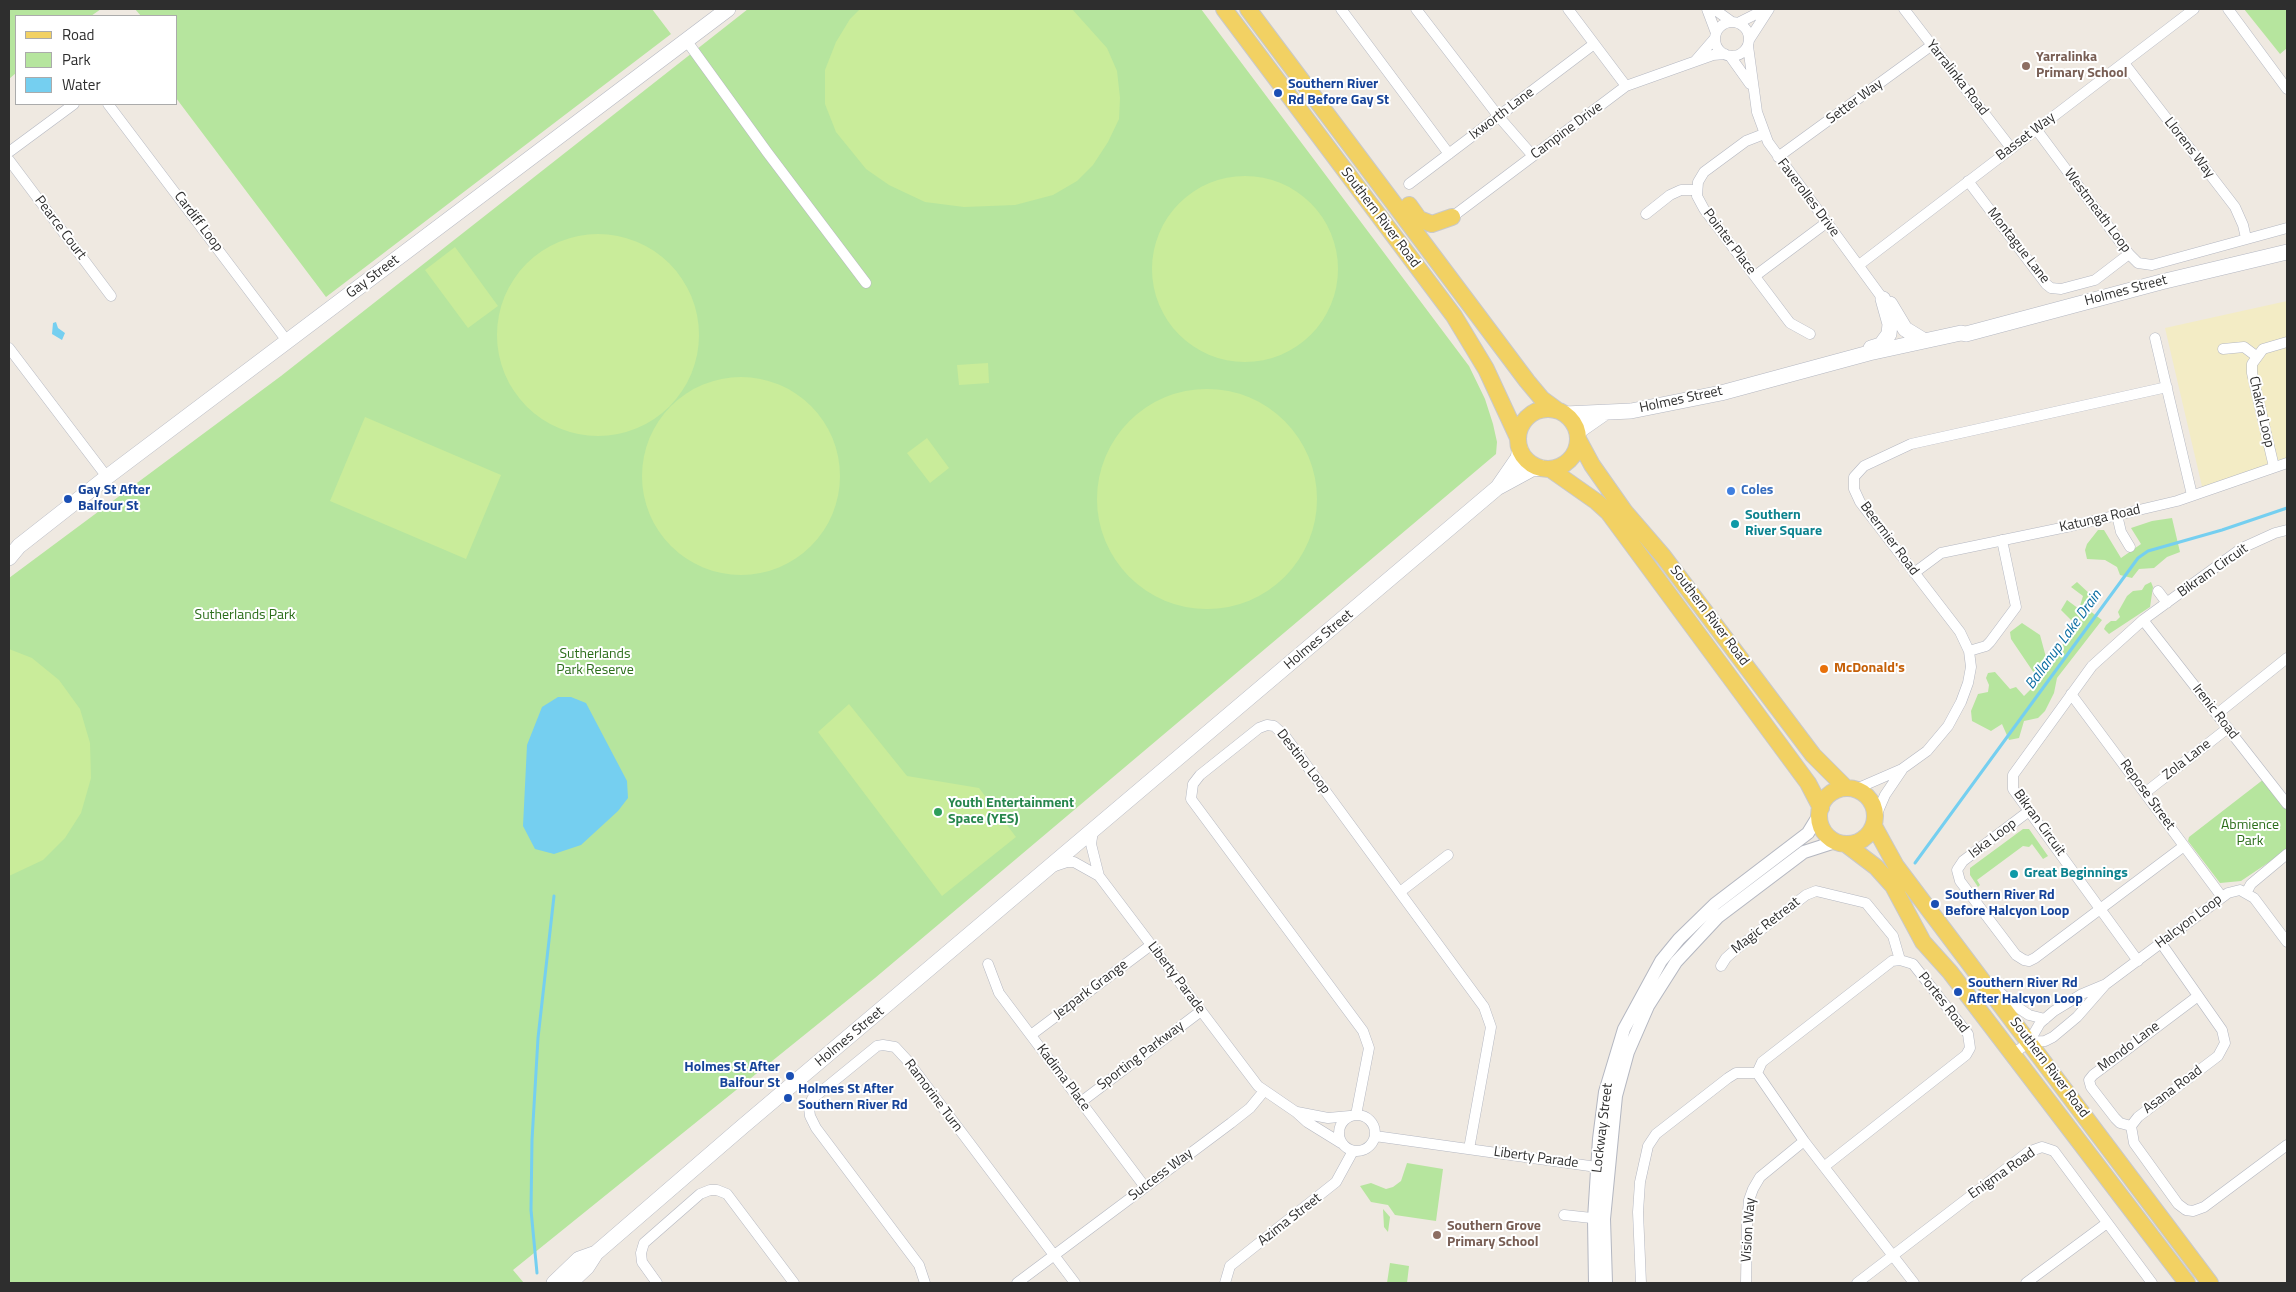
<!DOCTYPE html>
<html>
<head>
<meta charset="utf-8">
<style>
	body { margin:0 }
	#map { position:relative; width:2296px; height:1292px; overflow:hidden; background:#efe9e1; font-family:"Titillium Web",sans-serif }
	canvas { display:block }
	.frame { position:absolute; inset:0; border:10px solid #2e2e2e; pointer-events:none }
	.legend { position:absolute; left:15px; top:15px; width:162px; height:90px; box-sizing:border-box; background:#fff; border:1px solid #ababab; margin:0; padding:6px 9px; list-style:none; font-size:15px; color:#2e2e2e }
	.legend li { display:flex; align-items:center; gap:10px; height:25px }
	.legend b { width:25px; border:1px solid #ababab }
</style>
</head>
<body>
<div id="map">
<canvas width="2296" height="1292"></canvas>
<div class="frame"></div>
<ul class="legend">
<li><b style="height:6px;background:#f2d163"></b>Road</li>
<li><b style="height:14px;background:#b6e59e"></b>Park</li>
<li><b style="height:14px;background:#75cff0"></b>Water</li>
</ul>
</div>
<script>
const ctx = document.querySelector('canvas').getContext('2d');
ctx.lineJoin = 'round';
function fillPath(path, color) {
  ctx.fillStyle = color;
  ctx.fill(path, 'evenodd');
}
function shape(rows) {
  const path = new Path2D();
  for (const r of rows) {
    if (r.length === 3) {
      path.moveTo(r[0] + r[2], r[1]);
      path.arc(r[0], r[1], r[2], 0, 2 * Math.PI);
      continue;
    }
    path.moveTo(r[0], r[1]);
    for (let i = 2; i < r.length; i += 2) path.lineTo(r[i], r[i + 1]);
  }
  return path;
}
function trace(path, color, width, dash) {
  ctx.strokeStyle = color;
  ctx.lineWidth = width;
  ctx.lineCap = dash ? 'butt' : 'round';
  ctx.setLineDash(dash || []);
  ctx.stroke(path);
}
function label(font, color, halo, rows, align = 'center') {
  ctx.font = font + ' "Titillium Web",sans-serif';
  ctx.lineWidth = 4;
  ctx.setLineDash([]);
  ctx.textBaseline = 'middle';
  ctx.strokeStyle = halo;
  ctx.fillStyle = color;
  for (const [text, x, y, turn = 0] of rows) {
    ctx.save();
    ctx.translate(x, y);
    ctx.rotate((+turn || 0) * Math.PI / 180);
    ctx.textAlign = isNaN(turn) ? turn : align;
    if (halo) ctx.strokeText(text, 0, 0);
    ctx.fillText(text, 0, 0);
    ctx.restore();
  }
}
fillPath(shape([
	[9,9,101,9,91,16,16,16,16,73,9,79],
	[135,9,652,9,671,34,326,297,176,98,176,16,141,16],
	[748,9,1201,9,1469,366,1485,399,1493,424,1497,442,1496,454,875,978,513,1270,524,1283,9,1283,9,578,281,376],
	[2244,9,2287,9,2287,48,2280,54],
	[2172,518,2180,552,2167,557,2154,568,2139,569,2132,578,2120,575,2117,567,2105,560,2087,559,2085,550,2087,544,2098,530,2104,530,2121,558,2141,544,2131,528,2152,521],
	[2077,582,2091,595,2090,611,2102,620,2057,678,2054,693,2045,711,2038,718,2024,721,2019,738,2009,740,2002,724,1991,731,1972,721,1971,711,1978,694,1988,692,1989,685,1986,678,1988,673,1995,672,2010,689,2016,687,2024,696,2034,686,2038,679,2011,639,2010,632,2022,623,2040,635,2047,661,2044,668,2077,626,2061,610,2067,600,2079,609,2083,596,2071,587],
	[2151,582,2153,587,2150,607,2109,634,2104,629,2106,625,2111,621,2116,621,2120,617,2118,612,2127,596,2133,591,2142,590,2145,585],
	[2264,779,2287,810,2287,850,2241,881,2220,883,2188,841,2189,837],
	[2023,829,2029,829,2048,856,2043,859,2032,844,2029,847,2023,846,1977,880,1980,885,1978,887,1970,875,1970,868],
	[1407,1163,1443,1169,1436,1221,1395,1215,1388,1205,1371,1202,1360,1186,1371,1183,1386,1189,1393,1187,1401,1181],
	[1383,1209,1390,1217,1388,1232,1384,1227],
	[1390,1263,1409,1266,1407,1283,1387,1283]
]), '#b6e59e');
fillPath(shape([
	[2287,301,2287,465,2204,495,2165,328]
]), '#f3ecc5');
fillPath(shape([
	[860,9,1072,9,1107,48,1117,71,1120,98,1119,119,1108,142,1093,165,1077,181,1053,195,1015,205,964,207,925,202,889,185,866,169,836,132,825,104,825,70,836,42,850,19],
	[1245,269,93],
	[598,335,101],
	[455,247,498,306,468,328,425,270],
	[988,363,989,383,959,385,957,365],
	[741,476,99],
	[1207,499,110],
	[365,417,501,475,466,559,330,501],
	[927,438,949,468,930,483,907,453],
	[9,649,32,658,59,680,80,709,90,743,91,778,81,813,65,838,43,860,9,876],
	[849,704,907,776,979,788,1016,837,942,896,818,732]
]), '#c9ec9a');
fillPath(shape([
	[56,322,58,328,65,333,62,340,52,334,53,323],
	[558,697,571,697,586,703,627,781,628,798,618,811,581,845,554,854,535,849,523,826,527,745,542,707]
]), '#75cff0');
trace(shape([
	[1915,863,2138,558,2148,551,2222,530,2287,508],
	[537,1273,531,1210,532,1140,538,1038,554,896]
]), '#75cff0', 3);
const minor = shape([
	[1341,9,1449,154],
	[1416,9,1499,117,1533,156],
	[1568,9,1626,86],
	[1707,9,1716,33],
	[1714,9,1732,22],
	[1904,9,2011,148],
	[2228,9,2287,89],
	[1732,39,17],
	[1738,23,1766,9],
	[686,40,767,152,866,283],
	[1749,40,1769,9],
	[1748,46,1757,112,1768,142,1883,299],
	[1730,56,1750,84],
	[1696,60,1715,38],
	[2124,63,2235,207,2243,225,2246,238],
	[108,104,287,341],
	[2036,129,2129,254,2138,263,2152,265,2287,228],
	[1764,134,1746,141,1704,172,1698,182,1697,196,1704,209,1790,323,1810,334],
	[9,152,74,104],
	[1778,157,1932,45],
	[9,160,111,296],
	[1968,181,2046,284,2051,288,2061,289,2095,280,2129,254],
	[1409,184,1594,44],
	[1646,214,1670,195,1681,190,1696,190],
	[1452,217,1626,86,1713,55,1725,54],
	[1859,265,2194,9],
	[1755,276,1826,223],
	[2155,338,2192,495],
	[9,348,107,477],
	[2223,349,2244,347,2256,356],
	[2274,467,2252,373,2252,364,2263,349,2287,342],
	[2117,515,2121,532,2130,547],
	[1914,573,1941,553,2071,526,2177,501,2287,463],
	[2158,591,2167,603],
	[2143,620,2287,804],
	[1969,651,1986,646,1990,642,2016,607,2002,540],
	[2071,694,2222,897],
	[2217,714,2287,658],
	[1856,789,1902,769,1927,751,1948,726,1961,702,1968,683,1971,667,1969,651,1960,632,1860,502,1854,489,1854,477,1864,466,1911,444,2167,387],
	[2146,792,2228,728],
	[2029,811,1963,861,1957,870,1960,881,2016,955,2024,960,2029,961,2035,958,2184,846],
	[1875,818,1885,795,1902,770],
	[1093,831,1091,844,1099,876],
	[1055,866,1067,862,1074,862,1099,876,1258,1086,1296,1112,1307,1122,1341,1143],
	[1400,892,1448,855],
	[2246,893,2251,884,2287,854],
	[2161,943,2222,1030,2225,1043,2218,1056,2138,1117,2131,1126,2134,1143,2178,1204,2186,1210,2193,1211,2204,1207,2287,1145],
	[2138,961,2013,789,2013,775,2092,666,2143,620,2242,548,2275,533,2287,530],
	[988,964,999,993,1145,1187],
	[1721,966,1726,958,1735,950,1806,895,1816,891,1866,903,1893,936,1900,960],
	[1991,985,2017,1007,2029,1015,2045,1019],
	[1031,1035,1151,945],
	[2029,1042,2045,1041,2053,1037,2077,1017,2105,985],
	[2013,1054,2029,1042,2040,1023,2054,1011,2082,994,2106,984,2228,893,2240,890,2254,898,2287,942],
	[1081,1102,1201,1011],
	[1297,1112,1328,1118,1350,1116],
	[1357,1133,18],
	[1356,1115,1369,1048,1363,1031,1191,799,1193,784,1200,775,1259,728,1267,725,1274,726,1285,736,1484,1007,1491,1027,1469,1149],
	[2131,1126,2120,1123,2115,1118,2091,1087,2089,1080,2093,1075,2198,996],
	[1375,1136,1604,1168],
	[1825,1166,1966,1055,1970,1048,1968,1034,1913,964,1900,960,1892,961,1762,1062,1757,1073,1804,1141,1914,1283],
	[1564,1215,1601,1219],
	[657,1283,642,1262,641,1253,644,1243,700,1194,710,1190,717,1190,727,1194,794,1283],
	[925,1283,919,1265,816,1128,810,1116,809,1108,812,1099,877,1046,883,1045,895,1047,907,1060,1075,1283],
	[1017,1283,1231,1123,1250,1108,1264,1091],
	[1225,1283,1230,1266,1336,1182,1353,1151],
	[1641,1283,1638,1212,1640,1182,1648,1146,1656,1134,1728,1078,1736,1073,1757,1073],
	[1746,1283,1747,1223,1749,1200,1753,1189,1760,1177,1804,1141],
	[1857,1283,2028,1152,2042,1147,2054,1151,2152,1283],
	[2026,1283,2107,1223]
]);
const tertiary = shape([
	[1595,1283,1594,1219,1599,1139,1605,1092,1624,1029,1661,961,1679,939,1715,904,1808,833,1819,815],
	[1606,1283,1604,1219,1616,1096,1628,1052,1648,1006,1676,962,1718,917,1804,852,1835,842]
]);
const secondary = shape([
	[1890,304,1905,329,1923,340],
	[1871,348,1881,345,1889,334,1890,324,1883,299],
	[1565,414,1631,411,1721,393,1869,353,1961,333,1966,334,2161,282,2287,252],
	[1578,434,1580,430,1603,414],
	[1498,487,1518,458,1520,449],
	[9,558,19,546,107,477,728,9],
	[554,1283,579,1259,596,1253],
	[570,1283,587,1267,596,1253,742,1127,1497,488,1532,469,1542,468]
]);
const primary = shape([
	[1224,9,1454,316,1486,369,1518,438],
	[1248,9,1527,381,1542,399,1557,410],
	[1409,205,1419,219,1432,224,1452,217],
	[1548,439,30],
	[1578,439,1592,465,1625,512,1663,556,1813,755,1846,788],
	[1550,469,1597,502,1608,512,1808,783,1821,808],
	[1847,816,28],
	[1874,826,1896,866,2210,1283],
	[1847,845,1876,867,1893,886,1923,942,1950,972,2187,1283]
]);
trace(minor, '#b4b7c1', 11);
trace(tertiary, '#b4b7c1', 14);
trace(secondary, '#b4b7c1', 16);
trace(primary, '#c9c9c9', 18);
trace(minor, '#fff', 10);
trace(tertiary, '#fff', 12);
trace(secondary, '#fff', 15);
trace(primary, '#f2d163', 16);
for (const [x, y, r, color] of [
	[2026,66,5,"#8d6e63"],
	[1278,93,5,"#1a4fb4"],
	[1731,491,5,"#3f7fe0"],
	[68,499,5,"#1a4fb4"],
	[1735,524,5,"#0f9aa8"],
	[1824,669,5,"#e8710a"],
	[938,812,5,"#2e9e5b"],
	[2014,874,5,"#0f9aa8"],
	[1935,904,5,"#1a4fb4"],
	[1958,992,5,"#1a4fb4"],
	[790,1076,5,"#1a4fb4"],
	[788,1098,5,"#1a4fb4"],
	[1437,1235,5,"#8d6e63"]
]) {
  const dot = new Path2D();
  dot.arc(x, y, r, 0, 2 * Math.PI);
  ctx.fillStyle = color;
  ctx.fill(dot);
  trace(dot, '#fff', 2);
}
label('bold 14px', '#785e54', '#fff', [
	["Yarralinka",2036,58],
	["Primary School",2036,74],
	["Southern Grove",1447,1227],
	["Primary School",1447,1243]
], 'left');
label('14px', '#2e2e2e', '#fff', [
	["Yarralinka Road",1957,78,52],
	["Setter Way",1855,102,-36],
	["Ixworth Lane",1502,114,-37],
	["Campine Drive",1567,131,-37],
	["Basset Way",2026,137,-37],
	["Llorens Way",2189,148,52],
	["Faverolles Drive",1808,198,53],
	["Westmeath Loop",2097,211,53],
	["Southern River Road",1380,218,53],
	["Cardiff Loop",198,222,53],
	["Pearce Court",60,228,53],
	["Pointer Place",1729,242,53],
	["Montague Lane",2018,246,52],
	["Gay Street",373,277,-37],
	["Holmes Street",2126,291,-15],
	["Holmes Street",1681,400,-12],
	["Chakra Loop",2261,412,77],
	["Katunga Road",2100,519,-13],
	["Beermier Road",1889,539,53],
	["Bikram Circuit",2213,571,-35],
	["Southern River Road",1709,616,53],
	["Holmes Street",1319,640,-40],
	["Irenic Road",2215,712,52],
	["Zola Lane",2187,760,-38],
	["Destino Loop",1303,762,52],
	["Repose Street",2147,795,54],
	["Bikran Circuit",2039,823,54],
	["Iska Loop",1993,839,-37],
	["Halcyon Loop",2189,922,-37],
	["Magic Retreat",1766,926,-38],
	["Liberty Parade",1176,978,53],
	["Jezpark Grange",1091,990,-37],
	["Portes Road",1943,1003,52],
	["Holmes Street",850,1037,-40],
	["Mondo Lane",2129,1047,-37],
	["Sporting Parkway",1141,1056,-37],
	["Southern River Road",2049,1068,53],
	["Kadima Place",1063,1078,53],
	["Asana Road",2173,1090,-37],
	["Ramorine Turn",933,1096,53],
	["Lockway Street",1603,1128,-83],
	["Liberty Parade",1536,1158,8],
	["Enigma Road",2002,1174,-35],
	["Success Way",1161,1175,-37],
	["Azima Street",1290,1220,-38],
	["Vision Way",1749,1230,-86]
]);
label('bold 14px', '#164399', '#fff', [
	["Southern River",1288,85],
	["Rd Before Gay St",1288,101],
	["Gay St After",78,491],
	["Balfour St",78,507],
	["Southern River Rd",1945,896],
	["Before Halcyon Loop",1945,912],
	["Southern River Rd",1968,984],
	["After Halcyon Loop",1968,1000],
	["Holmes St After",780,1068,"right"],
	["Balfour St",780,1084,"right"],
	["Holmes St After",798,1090],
	["Southern River Rd",798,1106]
], 'left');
label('bold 14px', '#366cbe', '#fff', [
	["Coles",1741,491]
], 'left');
label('bold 14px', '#0d838f', '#fff', [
	["Southern",1745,516],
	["River Square",1745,532],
	["Great Beginnings",2024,874]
], 'left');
label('14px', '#2c6e1b', '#fff', [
	["Sutherlands Park",245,616],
	["Sutherlands",595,655],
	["Park Reserve",595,671],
	["Abmience",2250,826],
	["Park",2250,842]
]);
label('bold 14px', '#c56008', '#fff', [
	["McDonald's",1834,669]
], 'left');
label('bold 14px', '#27864d', '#fff', [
	["Youth Entertainment",948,804],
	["Space (YES)",948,820]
], 'left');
label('italic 15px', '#0d6fa3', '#fff', [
	["Ballanup Lake Drain",2064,640,-54]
]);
</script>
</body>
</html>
